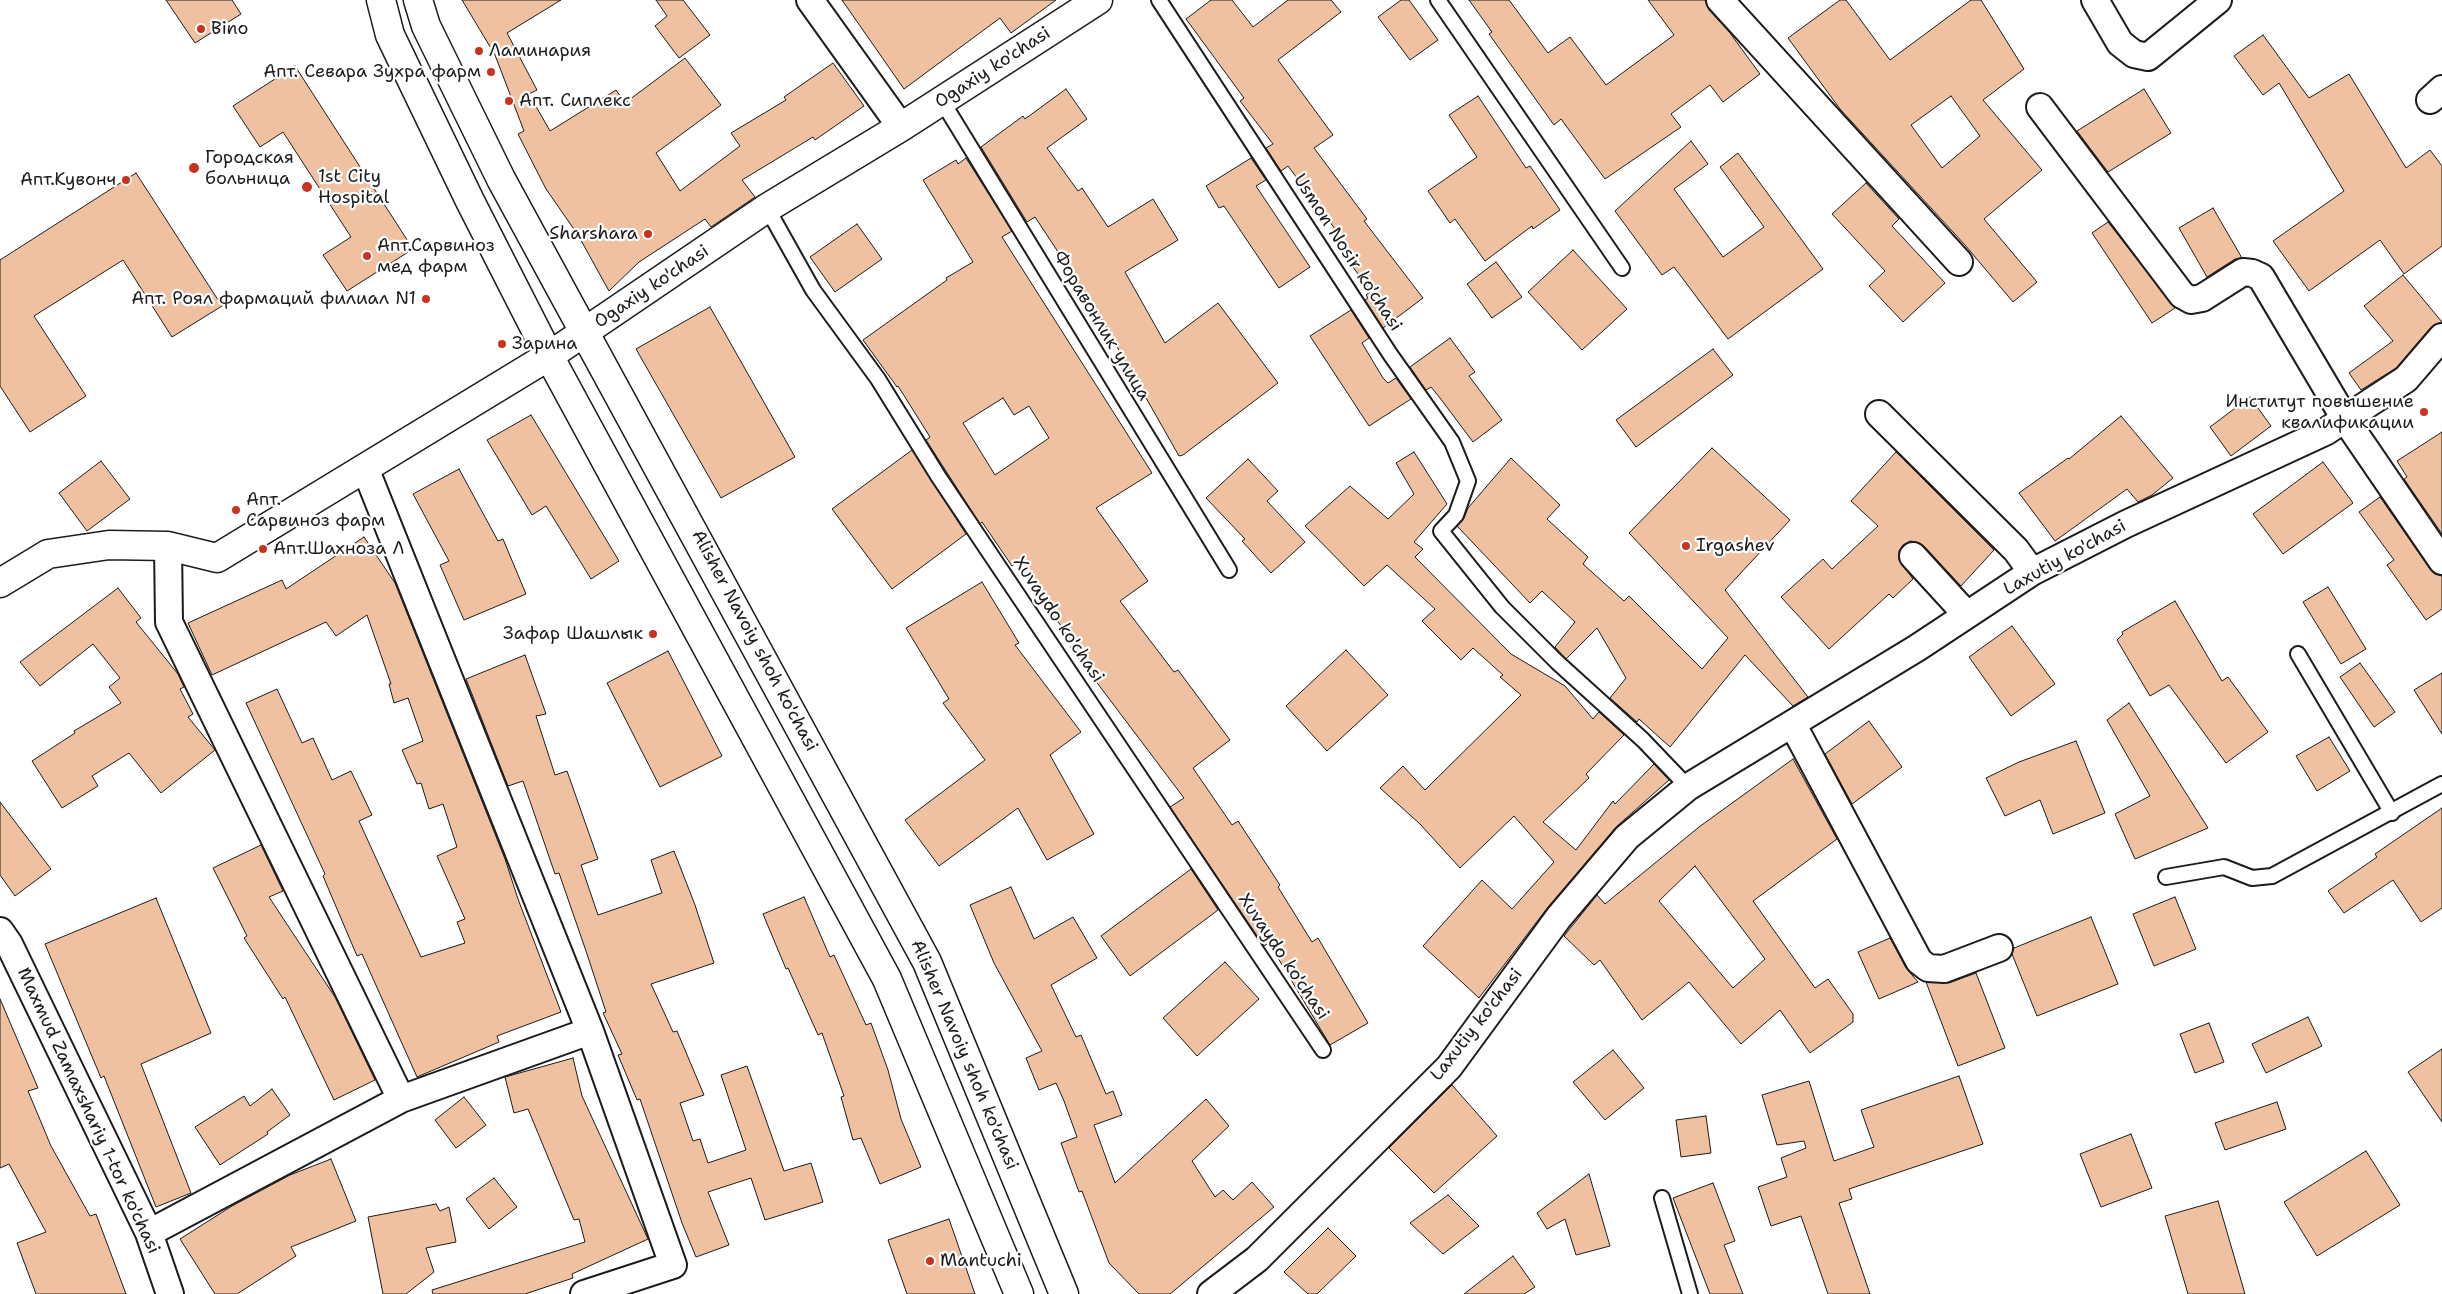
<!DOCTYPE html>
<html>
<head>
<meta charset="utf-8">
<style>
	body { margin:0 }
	canvas { display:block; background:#fff }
</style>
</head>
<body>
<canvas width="2442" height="1294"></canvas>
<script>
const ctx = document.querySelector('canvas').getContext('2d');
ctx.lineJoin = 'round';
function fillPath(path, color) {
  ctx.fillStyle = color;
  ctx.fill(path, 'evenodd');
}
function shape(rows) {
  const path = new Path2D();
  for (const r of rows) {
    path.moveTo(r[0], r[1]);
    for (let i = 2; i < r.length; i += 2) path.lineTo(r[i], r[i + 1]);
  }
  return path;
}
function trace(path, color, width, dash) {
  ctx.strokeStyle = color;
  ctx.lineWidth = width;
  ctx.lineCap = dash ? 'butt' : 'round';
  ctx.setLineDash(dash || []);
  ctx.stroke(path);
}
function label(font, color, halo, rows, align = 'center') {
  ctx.font = font + ' "Shantell Sans",sans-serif';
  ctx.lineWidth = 4.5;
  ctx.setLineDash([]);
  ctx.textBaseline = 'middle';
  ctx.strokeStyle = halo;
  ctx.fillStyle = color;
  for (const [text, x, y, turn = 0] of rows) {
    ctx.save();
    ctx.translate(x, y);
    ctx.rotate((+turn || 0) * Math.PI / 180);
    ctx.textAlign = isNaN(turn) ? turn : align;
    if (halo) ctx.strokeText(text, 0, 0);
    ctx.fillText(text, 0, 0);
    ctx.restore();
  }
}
const building = shape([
	[166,0,232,0,241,14,195,43,166,0],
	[462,0,561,0,507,33,537,90,529,94,550,131,616,90,625,103,685,58,721,105,656,153,680,191,740,146,731,133,786,100,784,97,833,63,864,106,815,140,813,137,742,180,755,197,711,227,705,219,639,262,609,291,578,235,546,189,518,134,524,131,495,55,462,0],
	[656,0,683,0,710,35,679,58,655,26,667,16,656,0],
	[842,0,1056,0,1011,33,1000,18,904,89,842,0],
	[1211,0,1232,0,1253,27,1288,0,1331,0,1341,12,1278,60,1333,135,1314,148,1367,219,1364,221,1423,298,1383,328,1365,300,1368,298,1366,295,1371,291,1340,250,1347,245,1288,166,1281,171,1266,148,1273,144,1240,101,1244,98,1186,19,1211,0],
	[1401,0,1409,0,1438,40,1410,60,1378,17,1401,0],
	[1469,0,1509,0,1548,53,1570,37,1606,85,1674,35,1648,0,1705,0,1709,10,1730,33,1760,74,1723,102,1710,85,1671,114,1681,127,1605,179,1561,119,1554,125,1489,34,1492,32,1469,0],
	[1840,0,1846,0,1890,60,1971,0,1981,0,2024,69,1983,100,2042,170,1984,219,2037,282,2013,302,1965,245,1840,109,1788,38,1840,0],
	[1951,96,1980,136,1942,168,1911,125,1951,96],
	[2263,35,2309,98,2349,74,2406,168,2430,150,2442,166,2442,246,2404,274,2380,240,2309,291,2273,241,2344,191,2279,83,2263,95,2234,56,2263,35],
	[295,66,413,249,347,291,323,255,351,237,283,132,260,147,233,106,295,66],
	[1066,89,1087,119,1047,148,1078,191,1082,188,1108,227,1153,199,1178,240,1125,272,1165,343,1218,303,1278,383,1183,455,1179,456,1095,308,1035,217,1027,222,981,147,1023,116,1025,119,1066,89],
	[2144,89,2171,133,2108,172,2077,131,2144,89],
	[1478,96,1526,168,1530,166,1560,210,1533,229,1532,226,1485,261,1455,219,1450,223,1428,191,1477,157,1449,115,1478,96],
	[1691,141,1708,164,1674,189,1723,257,1764,227,1720,167,1738,153,1823,269,1728,339,1674,267,1662,275,1615,211,1691,141],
	[966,158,1012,231,1002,237,1152,473,1096,508,1148,581,1120,601,1174,672,1178,670,1230,740,1193,768,1232,825,1238,821,1280,885,1278,887,1312,942,1318,938,1368,1023,1330,1045,1269,943,1264,946,1170,807,1184,798,1070,647,1074,644,1016,563,1012,566,982,522,980,524,926,440,930,437,898,386,897,387,863,340,947,280,946,278,973,262,923,180,956,160,958,164,966,158],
	[1003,398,1014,415,1029,406,1049,438,995,475,963,423,1003,398],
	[1251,158,1266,180,1256,186,1310,267,1279,288,1224,206,1219,208,1206,186,1251,158],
	[136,173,222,306,172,337,123,260,34,316,86,396,30,432,0,386,0,260,136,173],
	[1866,183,1899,219,1892,226,1945,283,1903,322,1869,286,1885,271,1832,214,1866,183],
	[2213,208,2242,258,2235,259,2207,277,2179,228,2213,208],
	[2108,222,2175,308,2152,323,2092,233,2108,222],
	[857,224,882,259,835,292,810,257,857,224],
	[1573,250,1627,309,1582,350,1528,292,1573,250],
	[1496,262,1522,297,1492,318,1467,284,1496,262],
	[2403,275,2442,322,2431,327,2396,368,2361,390,2349,373,2393,341,2364,306,2403,275],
	[710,307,795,457,721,498,636,349,710,307],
	[1351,310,1369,338,1362,343,1383,378,1388,383,1396,378,1411,399,1369,426,1310,336,1351,310],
	[1450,338,1475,372,1469,376,1502,420,1473,442,1440,398,1431,387,1426,390,1410,367,1450,338],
	[1713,349,1733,375,1636,447,1616,420,1713,349],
	[2250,397,2271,426,2231,456,2210,427,2250,397],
	[531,415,619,561,591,579,546,506,532,515,487,440,531,415],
	[2121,416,2173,478,2152,495,2138,502,2127,489,2055,541,2019,493,2068,458,2069,459,2121,416],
	[2442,432,2442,534,2404,479,2407,477,2397,461,2442,432],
	[1712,448,1790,520,1725,590,1808,697,1793,706,1745,655,1670,747,1639,719,1637,722,1610,698,1626,678,1597,628,1566,659,1555,647,1575,622,1542,591,1530,603,1457,526,1464,518,1468,508,1511,458,1560,505,1547,519,1588,557,1583,564,1624,601,1629,596,1702,669,1728,638,1629,533,1712,448],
	[912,450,966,534,892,589,832,509,912,450],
	[1414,452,1447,504,1414,542,1423,549,1415,557,1511,654,1565,686,1593,719,1599,712,1624,735,1586,774,1589,778,1543,822,1576,850,1613,801,1615,804,1654,764,1669,780,1616,827,1548,907,1479,998,1423,946,1482,880,1512,909,1554,862,1514,816,1460,868,1420,824,1380,788,1403,766,1425,790,1521,695,1500,677,1503,675,1473,648,1461,660,1422,621,1435,609,1387,565,1364,586,1305,526,1350,486,1388,519,1414,494,1396,463,1414,452],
	[1896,452,1994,550,1961,586,1924,546,1917,542,1910,541,1903,545,1899,551,1899,560,1913,579,1893,598,1889,594,1829,649,1781,597,1823,559,1832,569,1878,526,1851,501,1896,452],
	[1248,459,1278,491,1267,501,1305,542,1271,573,1242,541,1245,539,1206,498,1248,459],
	[101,461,130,499,87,531,59,493,101,461],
	[2323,462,2353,503,2283,554,2253,514,2323,462],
	[459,469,498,541,503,539,526,594,464,620,440,565,449,561,413,494,459,469],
	[2380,497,2430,569,2435,574,2442,576,2442,609,2426,620,2387,565,2394,560,2359,512,2380,497],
	[364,537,395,583,505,859,518,899,561,1012,497,1036,499,1042,417,1077,362,954,357,956,323,876,325,874,246,703,277,689,302,743,313,738,332,780,351,771,372,815,359,821,421,957,465,943,457,922,465,919,437,856,457,847,443,804,429,809,421,783,417,784,402,750,423,741,408,698,394,703,389,684,391,684,367,615,336,636,326,622,212,675,188,623,282,580,286,589,364,537],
	[982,582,1019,643,1015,645,1081,732,1050,755,1094,834,1047,860,1018,808,939,866,905,820,985,760,943,703,949,699,906,628,982,582],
	[2328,587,2366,649,2341,664,2303,602,2328,587],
	[118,588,141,618,136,622,178,674,184,687,180,689,193,714,188,717,215,750,161,793,129,753,92,776,98,786,62,808,32,761,75,733,74,731,121,703,109,687,120,678,93,644,40,686,20,662,118,588],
	[2175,601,2222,681,2228,677,2268,732,2226,763,2169,685,2150,696,2117,640,2123,634,2122,632,2175,601],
	[2012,626,2055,684,2011,716,1969,657,2012,626],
	[1346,650,1388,695,1327,751,1286,706,1346,650],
	[668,651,722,756,660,787,607,683,668,651],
	[525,655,546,714,536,716,555,775,567,771,598,859,581,865,598,915,662,893,651,860,674,851,695,905,714,963,651,984,673,1032,677,1031,704,1095,680,1103,693,1141,700,1139,708,1163,746,1150,721,1075,747,1066,784,1171,811,1163,823,1202,765,1220,751,1178,708,1192,729,1245,696,1257,682,1223,640,1099,637,1100,618,1055,622,1054,603,1013,606,1012,586,951,559,873,555,874,523,781,508,786,466,679,525,655],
	[2360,663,2395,712,2374,727,2340,677,2360,663],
	[2442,673,2442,734,2414,690,2442,673],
	[2129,703,2208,828,2135,859,2115,814,2150,796,2107,720,2129,703],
	[1869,721,1902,767,1852,804,1825,754,1869,721],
	[2329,737,2350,771,2317,791,2296,756,2329,737],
	[2076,741,2105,813,2053,834,2040,800,2005,816,1986,778,2019,762,2076,741],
	[1793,759,1837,839,1753,901,1815,988,1828,979,1853,1014,1853,1022,1810,1053,1780,1010,1741,1044,1689,982,1642,1020,1600,960,1594,965,1564,936,1597,895,1605,904,1699,827,1793,759],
	[1695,866,1765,959,1733,988,1659,901,1695,866],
	[0,802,51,869,15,896,0,875,0,802],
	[2442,808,2442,908,2421,922,2393,880,2344,913,2328,891,2377,857,2375,854,2442,808],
	[261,845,283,891,269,897,335,997,375,1080,334,1100,285,997,283,999,244,938,247,936,213,868,261,845],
	[1191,869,1218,910,1130,976,1101,936,1191,869],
	[1011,887,1034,939,1073,917,1097,958,1051,985,1076,1037,1081,1035,1106,1094,1113,1091,1122,1115,1094,1125,1115,1183,1206,1099,1229,1126,1192,1161,1215,1197,1223,1190,1233,1200,1252,1182,1274,1207,1170,1294,1139,1294,1109,1263,1082,1191,1079,1192,1061,1143,1077,1137,1064,1101,1056,1083,1039,1090,1026,1058,1042,1051,994,963,970,905,1011,887],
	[804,897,830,957,834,955,866,1025,871,1023,888,1070,901,1119,921,1167,880,1184,861,1138,853,1140,841,1097,844,1096,822,1033,818,1035,788,968,786,969,763,914,804,897],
	[2175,897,2196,949,2154,966,2133,914,2175,897],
	[156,898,211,1033,141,1064,191,1193,156,1207,104,1076,101,1078,45,944,156,898],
	[2091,917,2118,984,2037,1016,2012,954,2014,948,2091,917],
	[1890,938,1906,968,1918,982,1879,999,1858,952,1890,938],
	[1225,962,1259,999,1197,1056,1163,1018,1225,962],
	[1976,973,2005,1048,1958,1066,1926,982,1949,983,1976,973],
	[0,999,38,1088,28,1091,51,1146,90,1216,96,1214,126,1294,36,1294,17,1243,46,1232,9,1164,0,1168,0,999],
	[2308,1017,2322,1046,2266,1073,2252,1044,2308,1017],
	[2209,1023,2224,1062,2195,1073,2180,1034,2209,1023],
	[2442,1049,2442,1122,2408,1072,2442,1049],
	[1613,1050,1644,1088,1605,1120,1573,1082,1613,1050],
	[573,1058,582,1096,648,1239,572,1274,573,1278,525,1294,433,1294,432,1290,585,1242,579,1219,574,1220,528,1109,514,1113,505,1077,573,1058],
	[1959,1076,1983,1144,1849,1189,1852,1199,1839,1203,1870,1294,1828,1294,1801,1216,1771,1226,1758,1187,1787,1177,1781,1158,1806,1148,1804,1141,1777,1145,1762,1095,1809,1081,1834,1161,1874,1147,1861,1110,1959,1076],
	[1452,1085,1497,1136,1434,1193,1389,1148,1452,1085],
	[272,1089,290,1115,267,1132,268,1134,220,1165,195,1127,244,1096,250,1106,272,1089],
	[464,1097,486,1125,456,1148,435,1120,464,1097],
	[2277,1102,2286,1129,2225,1150,2215,1123,2277,1102],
	[1706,1116,1711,1153,1681,1157,1676,1120,1706,1116],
	[2131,1134,2152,1188,2101,1207,2080,1154,2131,1134],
	[2366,1151,2400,1205,2317,1256,2284,1202,2366,1151],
	[331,1159,356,1221,291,1247,296,1256,237,1294,215,1294,180,1239,232,1206,290,1175,331,1159],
	[1589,1174,1610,1246,1576,1255,1565,1219,1547,1229,1537,1213,1589,1174],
	[494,1178,517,1207,489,1229,466,1199,494,1178],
	[1713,1183,1735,1241,1724,1245,1743,1294,1710,1294,1673,1198,1713,1183],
	[1448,1195,1479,1226,1443,1254,1410,1223,1448,1195],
	[2218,1201,2245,1294,2188,1294,2165,1216,2218,1201],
	[436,1204,440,1211,449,1207,456,1242,426,1248,434,1272,406,1294,383,1294,368,1217,436,1204],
	[949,1219,975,1294,907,1294,888,1240,949,1219],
	[1328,1228,1356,1256,1317,1294,1308,1294,1284,1272,1328,1228],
	[1513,1256,1535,1287,1524,1294,1464,1294,1513,1256]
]);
fillPath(building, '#f0c1a0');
trace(building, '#1c1c1c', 1);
const lane = shape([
	[1159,0,1390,354,1452,442,1468,481,1456,515,1441,531,1502,607,1557,662,1643,740,1688,787],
	[1438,0,1622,268],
	[942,101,1229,570],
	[767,208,813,290,878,379,938,476,1323,1050],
	[2298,654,2392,813],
	[2166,877,2224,867,2252,878,2272,876,2442,784],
	[1662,1198,1690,1294]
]);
const street = shape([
	[810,0,901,127],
	[1720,0,1959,262],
	[2095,0,2120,43,2134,54,2148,57,2218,0],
	[2430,100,2442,89],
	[2040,107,2182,295,2191,300,2202,298,2243,272,2252,273,2261,277,2345,419,2442,561],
	[1879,414,2016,550,2032,572],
	[365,468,590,1031,673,1265,584,1294],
	[168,546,169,622,401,1099],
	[1913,556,1967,615],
	[1793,725,1919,961,1928,968,1944,969,1999,948],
	[0,931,9,944,149,1233,170,1294],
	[149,1233,401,1099,590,1031],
	[1211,1294,1257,1259,1449,1067,1559,917,1627,837,1688,787,1917,648,2032,572,2126,524,2325,432,2406,379,2442,337]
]);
const secondary = shape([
	[381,0,390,35,470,201,549,356,887,979,1019,1294],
	[418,0,426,26,501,179,927,962,1064,1294],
	[0,583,48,554,109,545,168,546,217,558,549,356,767,208,901,127,1098,0]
]);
trace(lane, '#1c1c1c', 18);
trace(street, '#1c1c1c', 30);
trace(secondary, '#1c1c1c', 31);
trace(lane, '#fff', 14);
trace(street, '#fff', 26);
trace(secondary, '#fff', 28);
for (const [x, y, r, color] of [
	[201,29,5,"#c8321e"],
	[479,51,5,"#c8321e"],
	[491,72,5,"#c8321e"],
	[509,101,5,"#c8321e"],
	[194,168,6,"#c8321e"],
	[126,180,5,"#c8321e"],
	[307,187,6,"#c8321e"],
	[648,234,5,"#c8321e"],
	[367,256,5,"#c8321e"],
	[426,299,5,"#c8321e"],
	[502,344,5,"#c8321e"],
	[2424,412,5,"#c8321e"],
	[236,510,5,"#c8321e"],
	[1686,546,5,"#c8321e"],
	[263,549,5,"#c8321e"],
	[653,634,5,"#c8321e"],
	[930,1261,5,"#c8321e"]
]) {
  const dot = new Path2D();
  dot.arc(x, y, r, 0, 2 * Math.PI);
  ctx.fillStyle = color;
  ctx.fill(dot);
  trace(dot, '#fff', 2);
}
label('18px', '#1c1c1c', '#fff', [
	["Bino",211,29],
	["Ламинария",489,51],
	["Апт. Севара Зухра фарм",481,72,"right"],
	["Апт. Сиплекс",519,101],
	["Городская",205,158],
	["больница",205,179],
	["1st City",318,177],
	["Hospital",318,198],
	["Апт.Кувонч",116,180,"right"],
	["Sharshara",638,234,"right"],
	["Апт.Сарвиноз",377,246],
	["мед фарм",377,267],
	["Апт. Роял фармаций филиал N1",416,299,"right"],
	["Зарина",512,344],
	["Институт повышение",2414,402,"right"],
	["квалификации",2414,423,"right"],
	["Апт.",246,500],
	["Сарвиноз фарм",246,521],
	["Irgashev",1696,546],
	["Апт.Шахноза Л",273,549],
	["Зафар Шашлык",643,634,"right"],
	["Mantuchi",940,1261]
], 'left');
label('18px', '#1c1c1c', '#fff', [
	["Ogaxiy ko'chasi",993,68,-33],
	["Usmon Nosir ko'chasi",1347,253,57],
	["Ogaxiy ko'chasi",652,287,-34],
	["Форавонлик улица",1101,326,59],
	["Laxutiy ko'chasi",2065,558,-29],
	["Xuvaydo ko'chasi",1058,620,56],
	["Alisher Navoiy shoh ko'chasi",754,641,62],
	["Xuvaydo ko'chasi",1283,957,56],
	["Laxutiy ko'chasi",1477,1025,-52],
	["Alisher Navoiy shoh ko'chasi",964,1055,67],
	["Maxmud Zamaxshariy 1-tor ko'chasi",88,1111,65]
]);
</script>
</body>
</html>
